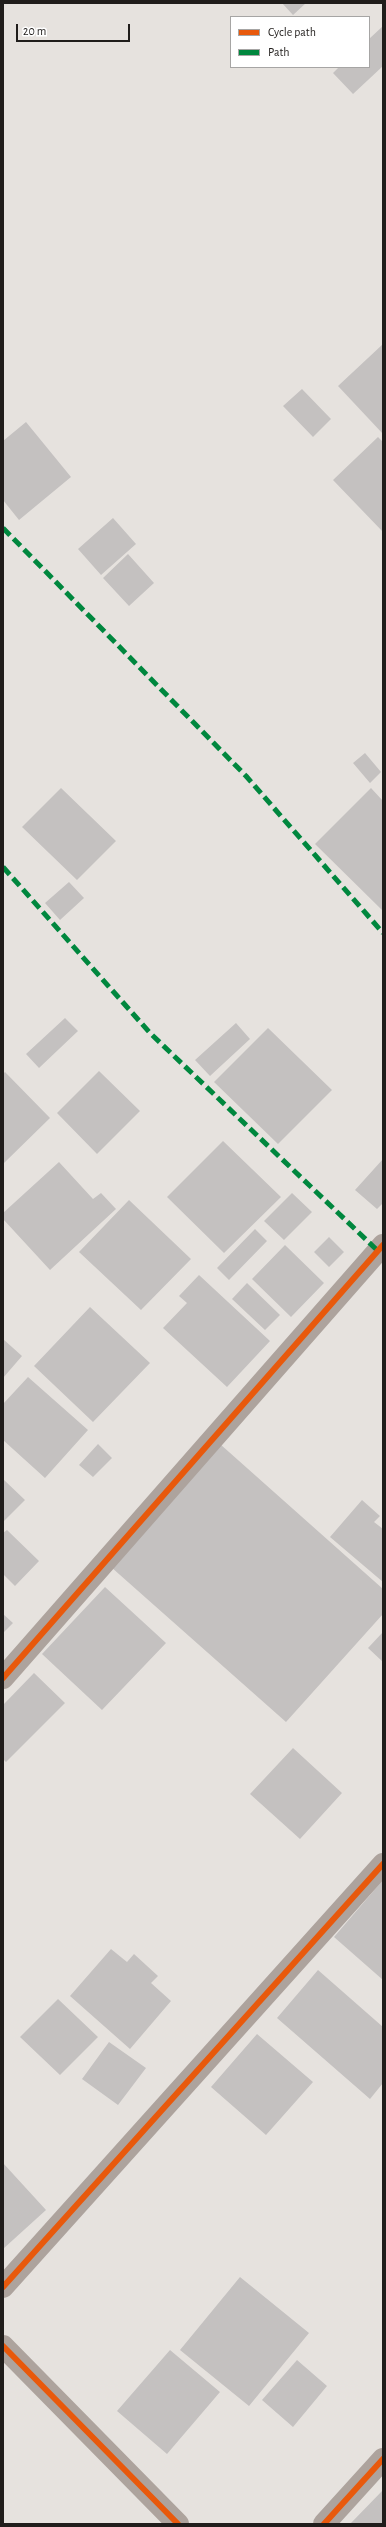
<!DOCTYPE html>
<html>
<head>
<meta charset="utf-8">
<style>
	body { margin:0 }
	#map { position:relative; width:386px; height:2527px; overflow:hidden; background:#e6e2de; font-family:"Alegreya Sans",sans-serif }
	canvas { display:block }
	.frame { position:absolute; inset:0; border:4px solid #201d1b; pointer-events:none }
	.legend { position:absolute; left:230px; top:16px; width:140px; height:52px; box-sizing:border-box; background:#fff; border:1px solid #a6a5a4; margin:0; padding:5px 7px; list-style:none; font-size:12px; color:#201d1b }
	.legend li { display:flex; align-items:center; gap:8px; height:20px }
	.legend b { width:20px; border:1px solid #a6a5a4 }
	.scale { position:absolute; left:16px; top:24px; width:114px; height:18px; box-sizing:border-box; border:2px solid #201d1b; border-top:0; padding-left:5px; font-size:12px; line-height:14px; white-space:nowrap; color:#201d1b; -webkit-text-stroke:3px #fff; paint-order:stroke }
</style>
</head>
<body>
<div id="map">
<canvas width="386" height="2527"></canvas>
<div class="frame"></div>
<ul class="legend">
<li><b style="height:5px;background:#e8590c"></b>Cycle path</li>
<li><b style="height:5px;background:#00873e"></b>Path</li>
</ul>
<div class="scale">20 m</div>
</div>
<script>
const ctx = document.querySelector('canvas').getContext('2d');
ctx.lineJoin = 'round';
function fillPath(path, color) {
  ctx.fillStyle = color;
  ctx.fill(path, 'evenodd');
}
function shape(rows) {
  const path = new Path2D();
  for (const r of rows) {
    path.moveTo(r[0], r[1]);
    for (let i = 2; i < r.length; i += 2) path.lineTo(r[i], r[i + 1]);
  }
  return path;
}
function trace(path, color, width, dash) {
  ctx.strokeStyle = color;
  ctx.lineWidth = width;
  ctx.lineCap = dash ? 'butt' : 'round';
  ctx.setLineDash(dash || []);
  ctx.stroke(path);
}
fillPath(shape([
	[282,3,306,3,293,15],
	[383,26,383,66,353,94,333,73,339,67,369,67,369,39],
	[383,344,383,434,338,386],
	[302,389,331,419,313,437,283,406],
	[26,422,71,477,19,520,3,500,3,441],
	[378,437,383,442,383,532,333,480],
	[113,518,136,544,101,575,78,549],
	[128,554,154,583,129,606,103,578],
	[365,753,381,772,370,783,353,763],
	[61,788,116,841,77,880,22,827],
	[371,788,383,801,383,911,315,844],
	[69,882,84,898,60,920,45,903],
	[65,1018,78,1031,39,1068,26,1054],
	[236,1023,250,1039,210,1076,195,1060],
	[268,1028,332,1090,278,1144,214,1082],
	[99,1071,140,1111,97,1154,57,1113],
	[5,1072,50,1118,3,1164,3,1074],
	[223,1141,281,1197,224,1253,167,1197],
	[383,1159,383,1203,377,1209,355,1190],
	[59,1162,93,1199,101,1193,116,1209,50,1270,3,1219,3,1213],
	[292,1193,312,1212,284,1240,264,1221],
	[129,1200,191,1259,141,1310,79,1252],
	[255,1229,267,1241,229,1280,217,1268],
	[329,1237,344,1252,329,1267,314,1252],
	[285,1245,324,1283,291,1317,252,1279],
	[199,1275,270,1341,227,1387,163,1328,187,1303,179,1296],
	[247,1283,280,1315,265,1330,232,1299],
	[90,1307,150,1363,93,1422,34,1366],
	[3,1339,22,1356,3,1378],
	[28,1377,88,1430,45,1478,3,1440,3,1404],
	[98,1444,112,1458,93,1477,79,1465],
	[220,1444,383,1589,383,1614,286,1722,111,1567],
	[3,1479,25,1500,3,1522],
	[362,1500,380,1516,374,1522,383,1529,383,1582,330,1537],
	[7,1530,39,1561,15,1586,3,1574,3,1533],
	[105,1587,166,1643,102,1710,42,1654],
	[3,1614,13,1623,3,1633],
	[383,1632,383,1662,368,1648],
	[34,1673,65,1703,6,1762,3,1759,3,1705],
	[293,1748,342,1793,300,1839,250,1794],
	[383,1880,383,1980,334,1937],
	[111,1949,127,1962,134,1954,158,1976,151,1983,171,2001,130,2049,70,1996],
	[318,1970,383,2027,383,2083,370,2099,277,2018],
	[58,1999,98,2037,60,2075,20,2037],
	[257,2034,313,2082,266,2135,211,2087],
	[109,2042,146,2068,118,2105,82,2079],
	[3,2163,46,2210,3,2249],
	[240,2277,309,2333,249,2406,180,2350],
	[170,2350,220,2392,167,2454,117,2411],
	[297,2360,327,2386,293,2427,262,2400],
	[383,2490,383,2524,350,2524]
]), '#c4c1c0');
trace(shape([
	[3,1678,383,1245],
	[3,2287,383,1864],
	[3,2346,178,2524],
	[324,2524,383,2459]
]), '#ada39d', 22);
trace(shape([
	[3,528,246,776,383,933],
	[3,867,150,1033,378,1251]
]), '#00873e', 5, [10, 5]);
trace(shape([
	[3,1678,383,1245],
	[3,2287,383,1864],
	[3,2346,178,2524],
	[324,2524,383,2459]
]), '#e8590c', 6);
</script>
</body>
</html>
